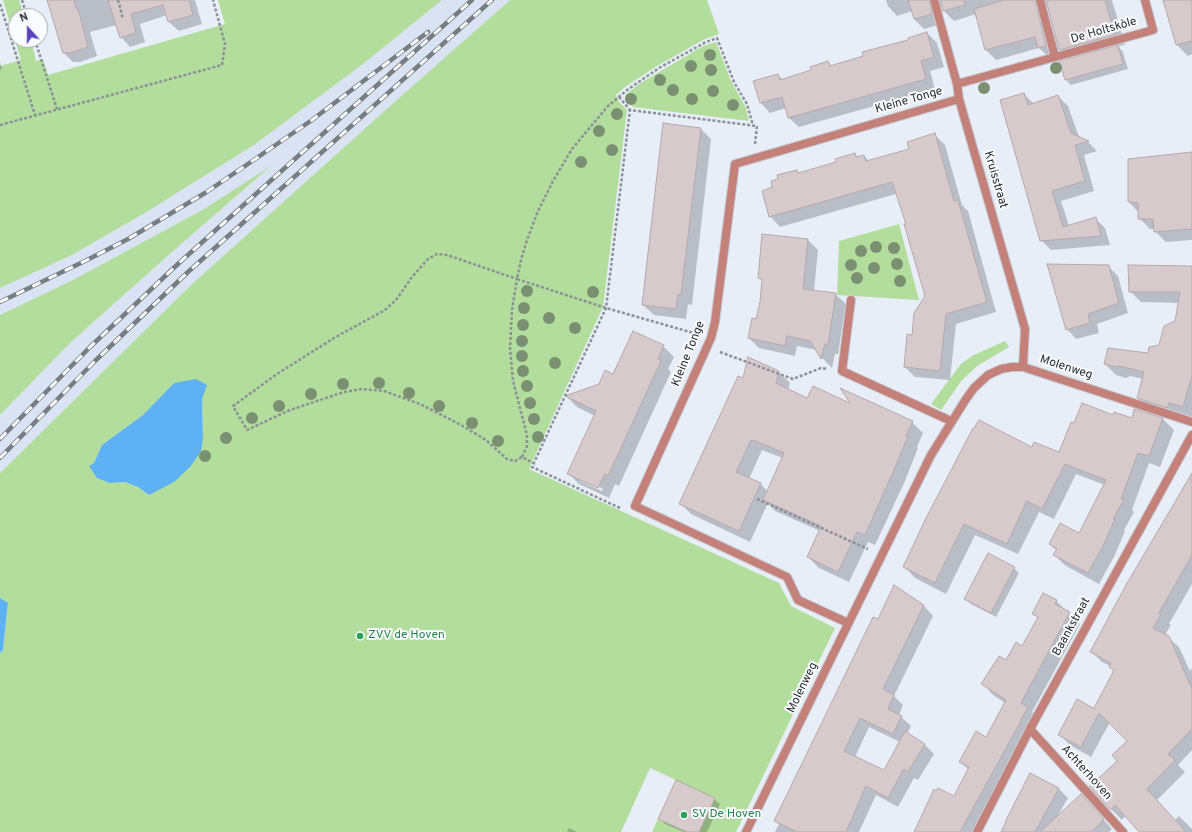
<!DOCTYPE html>
<html>
<head>
<meta charset="utf-8">
<style>
	body { margin:0 }
	#map { position:relative; width:1192px; height:832px; overflow:hidden; background:#e8eef8; font-family:Overpass,sans-serif }
	canvas { display:block }
	.north { position:absolute; left:8px; top:8px; width:40px; height:40px; box-sizing:border-box; background:#f9fbff; border:1px solid #a7a9ad; border-radius:50%; rotate:339deg; font-size:11px; font-weight:700; line-height:16px; text-align:center; color:#2b2e31 }
	.north::after { content:''; display:block; margin:auto; width:14px; height:18px; background:#5942bb; clip-path:polygon(50% 0,100% 100%,50% 72%,0 100%) }
</style>
</head>
<body>
<div id="map">
<canvas width="1192" height="832"></canvas>
<div class="north">N</div>
</div>
<script>
const ctx = document.querySelector('canvas').getContext('2d');
ctx.lineJoin = 'round';
function fillPath(path, color) {
  ctx.fillStyle = color;
  ctx.fill(path, 'evenodd');
}
function shape(rows) {
  const path = new Path2D();
  for (const r of rows) {
    path.moveTo(r[0], r[1]);
    for (let i = 2; i < r.length; i += 2) path.lineTo(r[i], r[i + 1]);
  }
  return path;
}
function trace(path, color, width, dash) {
  ctx.strokeStyle = color;
  ctx.lineWidth = width;
  ctx.lineCap = dash ? 'butt' : 'round';
  ctx.setLineDash(dash || []);
  ctx.stroke(path);
}
function label(font, color, halo, rows, align = 'center') {
  ctx.font = font + ' Overpass,sans-serif';
  ctx.lineWidth = 4;
  ctx.setLineDash([]);
  ctx.textBaseline = 'middle';
  ctx.strokeStyle = halo;
  ctx.fillStyle = color;
  for (const [text, x, y, turn = 0] of rows) {
    ctx.save();
    ctx.translate(x, y);
    ctx.rotate((+turn || 0) * Math.PI / 180);
    ctx.textAlign = isNaN(turn) ? turn : align;
    if (halo) ctx.strokeText(text, 0, 0);
    ctx.fillText(text, 0, 0);
    ctx.restore();
  }
}
fillPath(shape([
	[442,0,510,0,390,106,191,285,0,473,0,415,70,343,172,252,268,169,204,209,73,280,0,315,0,288,72,255,148,211,254,145,363,64]
]), '#d9e3f3');
fillPath(shape([
	[3,0,19,0,24,16,16,16,16,40,31,40,36,61,43,59,48,75,225,24,218,0,442,0,363,64,254,145,148,211,72,255,0,288,0,66,21,60],
	[510,0,707,0,719,34,705,39,657,66,625,87,616,95,619,102,627,110,603,307,529,469,779,583,791,606,835,628,736,832,652,832,676,780,650,768,621,832,0,832,0,653,3,650,8,604,0,598,0,473,191,285,390,106],
	[174,383,202,399,203,438,149,495,138,487,125,482,110,483,89,466,94,463,102,445,143,415],
	[716,42,731,81,746,108,749,121,633,107,625,99,625,95,639,84,703,46],
	[271,166,172,252,70,343,0,415,0,315,73,280,204,209],
	[899,224,919,300,837,295,839,241],
	[1005,341,1009,347,977,366,962,380,941,410,931,404,961,364,972,356]
]), '#b2dd9c');
fillPath(shape([
	[196,379,207,385,202,399,203,438,201,451,190,467,174,482,149,495,138,487,125,482,110,483,97,478,89,466,94,463,102,445,143,415,174,383],
	[0,598,8,603,3,650,0,653]
]), '#5eb1f3');
fillPath(shape([
	[48,0,195,0,202,24,179,31,169,22,167,15,140,24,145,42,130,47,121,37,117,25,90,32,97,56,80,62,73,62,63,52],
	[886,0,1112,0,1125,45,1118,46,1123,52,1128,69,1071,85,1066,80,1070,60,1060,50,1048,5,1046,6,1056,55,1049,57,1039,48,996,60,986,50,976,14,954,21,944,11,942,5,938,9,942,24,924,29,914,19,912,11,897,16,888,6],
	[1164,0,1192,0,1192,54,1188,56,1177,45],
	[927,33,937,43,944,67,930,71,935,89,799,127,789,118,786,108,770,113,761,103,778,75,783,80,812,71,828,62,832,66,865,56],
	[0,62,2,69,0,70],
	[1024,94,1034,104,1058,96,1068,106,1079,137,1088,142,1097,151,1084,155,1094,191,1061,201,1069,226,1095,218,1105,228,1110,245,1051,250,1041,240],
	[701,129,711,139,692,305,688,304,686,319,654,315,643,305],
	[935,135,945,145,962,205,968,211,996,312,956,324,950,380,915,377,905,367,926,296,907,225,896,194,780,227,770,216,773,188,797,171,800,174,837,163,855,154,858,157,864,156,869,161,910,150],
	[1192,153,1192,240,1166,242,1155,231,1155,229,1150,229,1139,218,1139,213,1129,202],
	[808,240,818,250,814,291,835,294,846,304,838,354,835,354,832,368,822,358,817,350,797,346,795,356,759,348,749,338,756,320,761,302,763,282,759,278],
	[1108,266,1118,276,1128,313,1097,324,1099,333,1076,339,1067,329],
	[1192,267,1192,417,1180,413,1178,418,1149,409,1138,398,1143,379,1130,376,1126,378,1116,375,1105,364,1149,354,1160,346,1176,322,1179,303,1141,302,1130,291],
	[663,346,674,357,668,369,671,372,619,486,615,484,609,498,579,484,568,473,595,416,577,407,567,397,599,384],
	[580,478,603,489,602,491,580,481],
	[779,372,790,383,788,390,808,399,852,406,912,422,923,433,917,447,918,448,905,481,875,545,868,542,849,582,819,568,808,557,820,531,775,511,768,503,750,542,691,514,680,503,744,380],
	[762,450,783,458,768,492,761,484,749,479],
	[1135,410,1163,419,1174,430,1160,467,1149,463,1132,510,1134,512,1124,530,1125,531,1114,557,1099,584,1066,566,1054,555,1057,551,1050,544,1079,534,1105,485,1076,474,1054,519,1039,512,1018,554,975,535,946,594,915,578,904,566,1033,448,1059,454,1075,424,1113,416,1132,419],
	[1192,474,1192,584,1169,624,1171,625,1165,635,1179,647,1190,671,1192,668,1192,750,1178,765,1185,772,1157,800,1175,820,1179,816,1192,829,1192,832,1140,832,1125,816,1122,820,1111,809,1119,761,1129,741,1110,722,1091,757,1070,745,1059,734,1099,712,1115,672,1110,666,1102,662,1091,651],
	[1014,568,1019,573,996,617,971,604,965,599],
	[894,586,924,606,933,616,894,696,903,705,899,715,911,726,907,734,924,744,934,754,918,780,914,778,898,807,876,795,859,832,775,832,779,824,775,821,878,620],
	[869,727,900,742,884,772,855,757],
	[1056,601,1080,624,1032,712,1038,718,976,832,915,832,954,797,969,770,960,762,986,738,1005,703,993,695,983,684,1022,647,1038,618,1033,613],
	[1031,774,1058,788,1068,798,1057,817,1091,805,1112,829,1109,832,1001,832],
	[714,799,720,804,707,832,684,832,665,824,659,818],
	[569,828,577,832,567,832]
]), '#0003');
const building = shape([
	[47,0,74,0,76,9,78,9,88,47,70,53,63,53,47,0],
	[108,0,189,0,193,15,168,22,163,5,131,14,136,33,120,38,108,0],
	[908,0,929,0,932,14,914,19,908,0],
	[940,0,964,0,965,5,943,11,940,0],
	[1004,0,1035,0,1046,46,1038,48,1035,37,985,50,974,9,1004,0],
	[1046,0,1105,0,1115,35,1059,50,1046,0],
	[1163,0,1192,0,1192,41,1176,45,1163,0],
	[927,32,934,57,921,61,926,79,788,118,782,97,760,103,753,81,778,74,780,80,811,70,810,67,828,61,830,66,863,56,862,52,908,40,908,38,927,32],
	[1118,45,1123,64,1065,80,1059,61,1118,45],
	[1024,93,1028,105,1058,95,1071,133,1089,141,1075,145,1085,181,1052,191,1063,227,1096,217,1101,236,1040,241,1000,100,1024,93],
	[663,123,701,128,681,295,678,294,676,309,642,305,663,123],
	[935,133,954,201,958,200,987,302,946,314,940,371,904,367,907,334,912,335,914,313,925,296,904,224,906,224,892,182,769,217,762,191,772,187,771,181,778,179,777,175,797,170,798,173,836,162,835,159,855,153,856,157,864,155,866,161,877,158,909,149,907,142,935,133],
	[1192,152,1192,229,1154,232,1153,219,1138,219,1138,203,1128,202,1128,159,1192,152],
	[762,234,808,239,803,289,836,293,828,345,825,344,821,359,810,341,787,336,785,346,748,338,752,318,756,319,760,302,762,279,758,278,762,234],
	[1047,264,1109,265,1119,303,1088,314,1090,323,1066,330,1047,264],
	[1128,265,1192,266,1192,376,1183,407,1169,403,1167,408,1137,398,1144,372,1119,366,1115,367,1104,364,1108,348,1148,353,1149,347,1159,345,1164,326,1175,321,1180,292,1129,292,1128,265],
	[633,331,664,345,658,359,661,361,608,476,605,474,598,488,567,474,596,411,565,396,599,384,605,370,613,374,633,331],
	[748,357,779,371,776,383,807,398,813,386,850,403,840,388,913,421,906,436,908,436,894,470,865,535,857,532,838,572,807,557,821,526,763,500,784,453,753,440,753,441,751,440,736,472,761,483,739,531,679,504,738,376,743,378,748,357],
	[1082,403,1113,415,1114,412,1132,418,1134,409,1163,418,1149,456,1138,453,1121,499,1124,500,1113,519,1115,519,1103,546,1088,573,1053,555,1057,549,1049,544,1060,523,1079,533,1106,480,1065,464,1042,509,1027,501,1007,544,964,524,935,583,903,567,926,518,973,428,974,428,979,420,1032,447,1034,442,1059,452,1071,422,1074,423,1082,403],
	[1192,473,1192,555,1159,613,1161,614,1153,628,1169,636,1192,689,1192,729,1168,754,1175,760,1147,789,1186,832,1139,832,1115,805,1111,810,1089,787,1117,761,1112,755,1127,741,1099,713,1081,747,1058,735,1077,699,1095,709,1094,708,1114,670,1109,667,1111,663,1090,652,1126,585,1192,473],
	[988,553,1015,567,991,613,964,599,988,553],
	[894,585,924,605,883,689,894,695,888,709,902,716,893,734,860,718,844,751,884,770,905,731,925,744,908,772,904,769,888,798,866,786,846,832,797,832,774,821,873,617,878,619,894,585],
	[1043,593,1057,600,1055,604,1070,612,1021,703,1028,707,1017,728,960,832,914,832,934,789,936,791,938,788,954,796,969,767,959,762,976,731,986,737,1006,700,981,684,999,656,1006,660,1016,642,1022,646,1038,617,1032,614,1043,593],
	[1030,773,1059,788,1035,832,1001,832,1006,822,1005,822,1030,773],
	[676,780,715,798,699,832,687,832,658,819,676,780],
	[1081,794,1104,819,1092,832,1040,832,1081,794]
]);
fillPath(building, '#d6cacd');
trace(building, '#b4a8ab', 1);
const lane = shape([
	[1040,0,1055,57]
]);
const street = shape([
	[934,0,957,84,959,99,1025,329,1023,367],
	[957,84,1153,30,1145,0],
	[851,300,842,371,951,421],
	[848,623,798,600,787,577,635,506,711,338,715,322,735,164,959,99],
	[1030,729,1123,832],
	[746,832,931,455,966,399,974,388,988,375,1001,369,1012,367,1023,367,1192,422],
	[977,832,1030,729,1192,435]
]);
trace(lane, '#c6cbd4', 10);
trace(street, '#c6cbd4', 10);
trace(shape([
	[22,0,27,16],
	[118,0,123,19],
	[0,4,35,115],
	[35,40,57,109],
	[619,97,630,110],
	[0,125,222,65,225,44,213,0],
	[697,334,606,308,517,279,521,260,527,240,538,211,553,181,572,149,607,107,627,90,659,68,706,42,717,38,734,82,747,104,752,122,751,125],
	[720,352,793,379,821,368,828,369],
	[522,457,527,446,527,435,513,381,510,348,512,310,517,279,447,255,437,254,428,259,412,277,396,300,385,310,334,338,277,374,233,406,247,430,290,410,344,392,362,389,384,391,420,404,461,425,486,440,507,459,515,461,522,457,533,463],
	[757,499,868,549],
	[620,508,532,467,606,308,630,110,757,126,755,144]
]), '#8c9097', 2.5, [3, 2]);
trace(lane, '#c38179', 8);
trace(street, '#c38179', 8);
const rail = shape([
	[0,302,87,260,128,239,205,193,245,166,312,120,428,32],
	[0,439,90,347,179,263,472,0],
	[0,458,95,361,188,272,492,0]
]);
trace(rail, '#787d82', 4.5);
trace(rail, '#f9fbff', 3, [9]);
ctx.fillStyle = '#7b9073';
for (const [x, y] of [
	[710,55],
	[691,66],
	[1056,68],
	[711,70],
	[660,80],
	[984,88],
	[673,90],
	[713,91],
	[631,99],
	[692,99],
	[733,105],
	[617,114],
	[599,131],
	[612,150],
	[581,162],
	[876,247],
	[894,248],
	[861,251],
	[897,264],
	[851,265],
	[874,268],
	[857,278],
	[900,281],
	[527,291],
	[593,292],
	[524,308],
	[549,318],
	[523,325],
	[575,328],
	[522,341],
	[522,356],
	[555,363],
	[523,371],
	[379,383],
	[343,384],
	[527,386],
	[409,393],
	[311,394],
	[530,403],
	[279,406],
	[439,406],
	[252,418],
	[534,419],
	[472,423],
	[538,437],
	[226,438],
	[498,441],
	[205,456]
]) {
  ctx.beginPath();
  ctx.arc(x, y, 6, 0, 2 * Math.PI);
  ctx.fill();
}
for (const [x, y, r, color] of [
	[360,636,4,"#2e9e5b"],
	[684,815,4,"#2e9e5b"]
]) {
  const dot = new Path2D();
  dot.arc(x, y, r, 0, 2 * Math.PI);
  ctx.fillStyle = color;
  ctx.fill(dot);
  trace(dot, '#f9fbff', 1.5);
}
label('12px', '#2b2e31', '#f9fbff', [
	["De Holtskòle",1104,31,-16],
	["Kleine Tonge",909,101,-16],
	["Kruisstraat",995,180,74],
	["Kleine Tonge",689,354,-68],
	["Molenweg",1066,368,18],
	["Baankstraat",1072,627,-61],
	["Molenweg",803,688,-64],
	["Achterhoven",1086,773,48]
]);
label('12px', '#27864d', '#f9fbff', [
	["ZVV de Hoven",368,636],
	["SV De Hoven",692,815]
], 'left');
</script>
</body>
</html>
